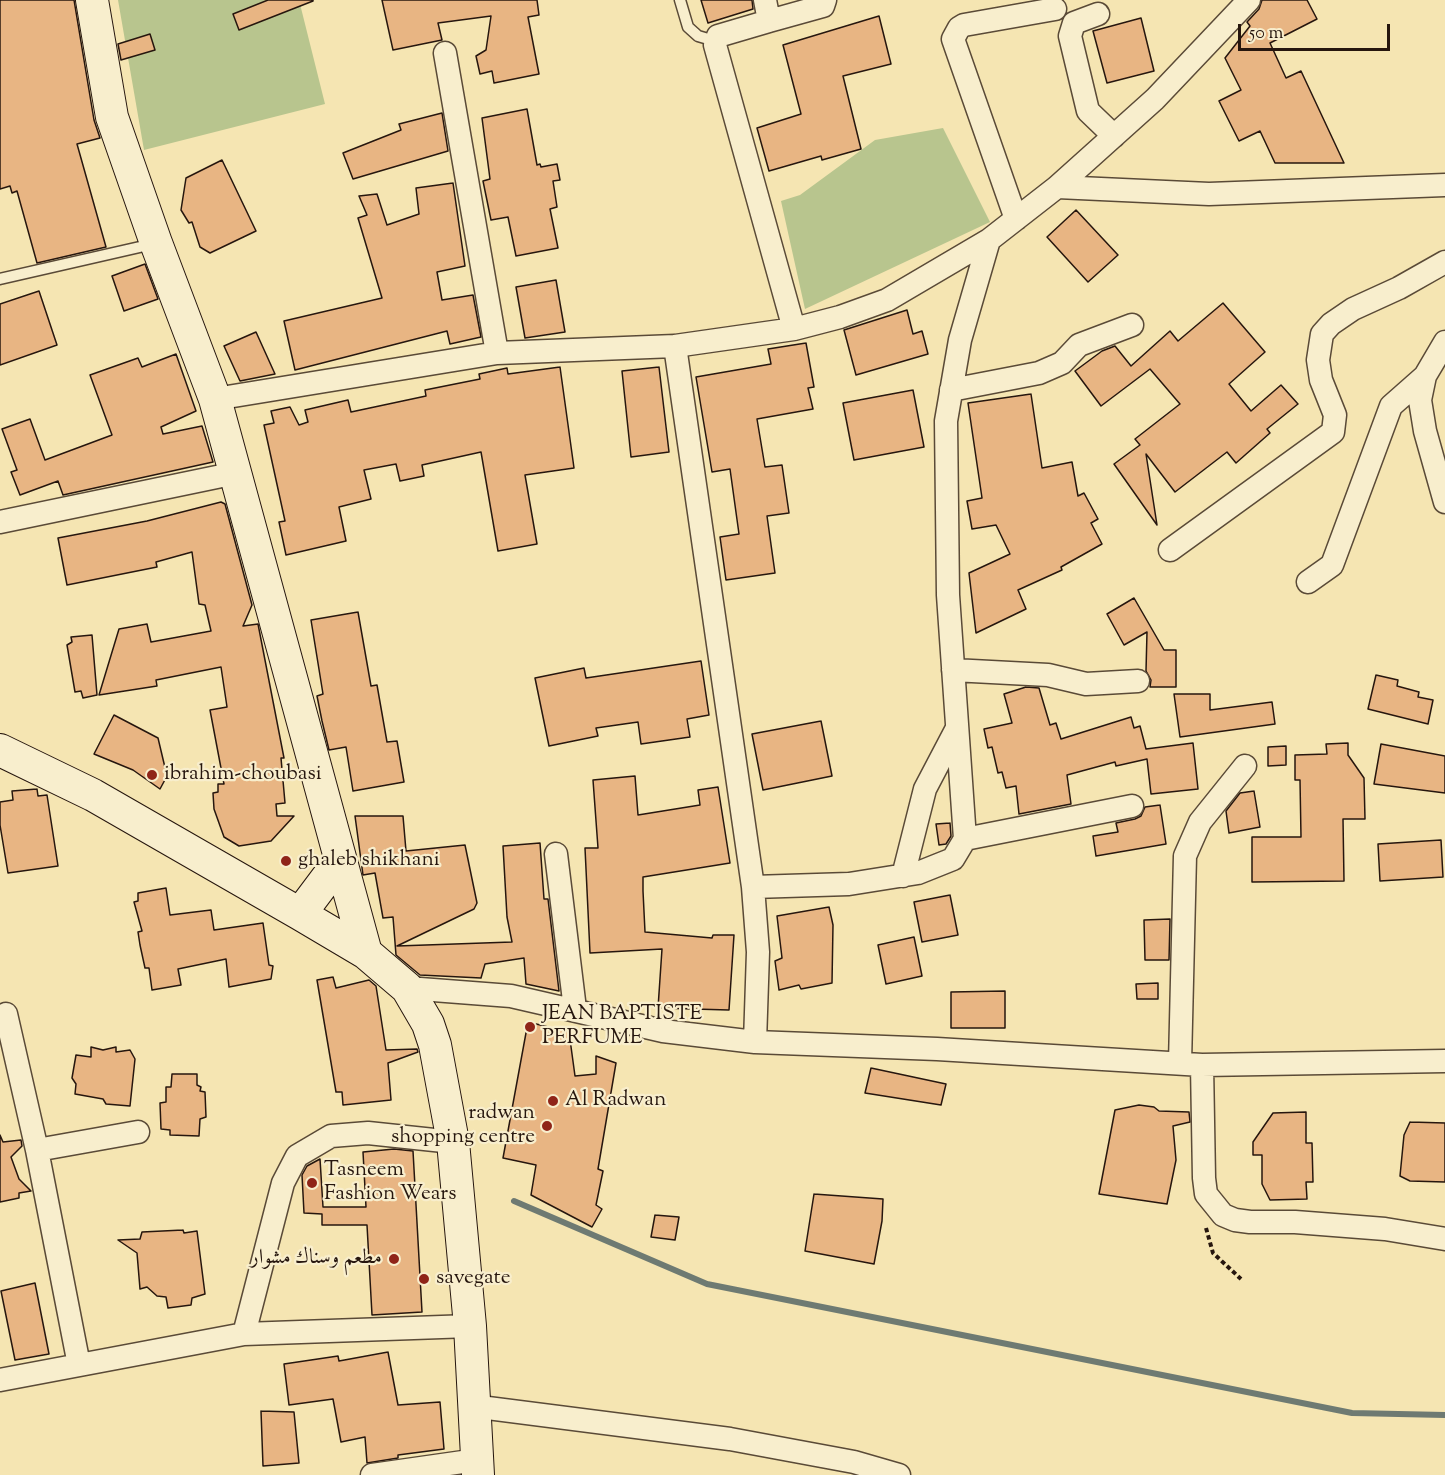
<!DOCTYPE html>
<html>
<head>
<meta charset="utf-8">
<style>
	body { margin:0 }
	#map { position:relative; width:1445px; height:1475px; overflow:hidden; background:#f5e5b2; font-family:"Sorts Mill Goudy",serif }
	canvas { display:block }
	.scale { position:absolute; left:1238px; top:24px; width:152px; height:27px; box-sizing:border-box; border:3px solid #26160e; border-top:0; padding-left:8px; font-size:18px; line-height:21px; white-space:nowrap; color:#26160e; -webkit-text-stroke:4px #f8eecd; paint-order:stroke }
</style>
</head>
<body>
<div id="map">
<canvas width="1445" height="1475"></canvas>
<div class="scale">50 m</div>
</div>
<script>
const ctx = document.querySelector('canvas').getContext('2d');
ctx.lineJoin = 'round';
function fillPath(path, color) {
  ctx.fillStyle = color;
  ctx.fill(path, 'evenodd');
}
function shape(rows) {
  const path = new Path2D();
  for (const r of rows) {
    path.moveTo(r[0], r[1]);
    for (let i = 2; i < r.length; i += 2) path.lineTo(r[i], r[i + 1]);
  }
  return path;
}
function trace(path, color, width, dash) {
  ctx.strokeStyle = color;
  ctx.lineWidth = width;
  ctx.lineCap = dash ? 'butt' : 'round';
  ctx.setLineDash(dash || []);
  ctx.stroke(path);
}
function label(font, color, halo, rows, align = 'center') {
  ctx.font = font + ' "Sorts Mill Goudy",Amiri,serif';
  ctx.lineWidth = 4.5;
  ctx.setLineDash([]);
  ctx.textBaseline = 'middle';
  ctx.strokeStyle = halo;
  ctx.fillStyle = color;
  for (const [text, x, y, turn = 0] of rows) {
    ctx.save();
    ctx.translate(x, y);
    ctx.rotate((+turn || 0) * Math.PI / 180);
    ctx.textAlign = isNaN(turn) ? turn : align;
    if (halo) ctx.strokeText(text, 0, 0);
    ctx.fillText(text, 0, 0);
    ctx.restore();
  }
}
fillPath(shape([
	[118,0,299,0,325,104,144,150],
	[943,128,990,222,805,309,781,201,800,195,875,140]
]), '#b8c58e');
trace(shape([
	[514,1201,707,1284,1352,1413,1445,1415]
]), '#6e7a72', 6);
const building = shape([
	[0,0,74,0,94,120,100,138,77,144,106,247,37,263,17,191,12,193,10,186,0,189,0,0],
	[268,0,313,0,313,1,239,30,233,14,268,0],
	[382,0,537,0,539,15,528,17,539,74,494,83,492,71,480,74,476,56,486,50,491,16,438,23,442,40,393,50,382,0],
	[701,0,752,0,753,9,708,23,701,0],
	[1262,0,1307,0,1317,19,1270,43,1286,78,1301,71,1344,163,1275,163,1260,131,1239,141,1219,101,1241,90,1225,58,1250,26,1247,22,1259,9,1262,0],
	[879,16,891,64,843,76,861,149,822,160,821,156,769,171,757,128,801,114,783,45,879,16],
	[1141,18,1154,71,1107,83,1093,31,1141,18],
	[150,34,155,50,121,60,118,44,150,34],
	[527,109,537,165,540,164,541,167,557,164,560,180,553,181,557,207,550,209,558,248,516,256,508,217,491,220,483,181,490,179,482,118,527,109],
	[442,113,448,151,353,179,343,153,401,130,399,124,442,113],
	[222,160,256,231,210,253,200,247,192,222,189,223,181,210,186,178,222,160],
	[453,183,465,266,437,272,442,300,473,295,481,337,450,344,447,331,295,370,284,321,382,298,358,218,367,215,359,196,377,194,387,225,419,214,416,188,453,183],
	[1076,210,1118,255,1088,282,1047,237,1076,210],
	[145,264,158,299,124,311,112,276,145,264],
	[556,280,565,332,525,338,516,287,556,280],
	[39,291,57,345,0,365,0,304,39,291],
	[1223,303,1265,352,1229,384,1251,411,1281,385,1298,404,1267,429,1270,433,1236,463,1227,452,1175,492,1146,454,1157,525,1114,464,1140,445,1135,439,1180,404,1150,369,1101,406,1075,371,1102,351,1115,346,1131,366,1170,331,1178,341,1223,303],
	[907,310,913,334,922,331,928,354,856,375,844,330,907,310],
	[256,332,275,374,240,381,224,346,256,332],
	[806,343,814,387,808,388,813,409,757,419,765,467,782,465,789,513,767,516,775,573,726,580,720,537,739,534,730,469,712,472,696,377,771,364,768,349,806,343],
	[176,354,196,411,161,427,163,434,202,426,213,462,63,495,58,481,20,495,11,472,17,470,2,429,30,419,45,460,112,435,90,375,138,358,142,367,176,354],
	[560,367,574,468,525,475,537,544,498,551,481,452,422,465,424,476,400,481,396,464,364,470,371,499,339,507,346,541,286,555,279,522,285,521,264,425,274,423,271,411,290,407,299,425,308,422,305,410,348,400,351,412,426,396,425,390,480,379,479,374,507,368,508,374,560,367],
	[659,367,669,452,631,457,622,371,659,367],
	[913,390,924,447,854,460,843,403,913,390],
	[1031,394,1042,468,1072,462,1078,496,1084,493,1098,519,1091,523,1102,544,1061,567,1062,570,1018,590,1026,609,976,633,969,573,1010,554,996,525,972,529,967,501,982,498,968,403,1031,394],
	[221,502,225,504,252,605,243,626,258,624,284,758,281,758,285,803,276,804,277,816,294,816,271,841,239,846,224,837,214,809,213,793,218,792,218,784,224,784,210,710,227,707,221,667,156,680,157,686,99,695,119,629,147,624,151,642,211,631,205,605,199,604,192,552,156,562,157,567,67,585,58,538,147,521,221,502],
	[1134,598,1164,650,1176,650,1176,687,1150,687,1151,680,1146,671,1147,632,1124,645,1107,614,1134,598],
	[358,612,371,686,377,685,387,742,397,741,404,782,353,791,346,747,329,750,322,721,317,696,323,694,311,620,358,612],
	[92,635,97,695,83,698,81,691,75,692,67,645,72,642,71,637,92,635],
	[701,661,709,715,687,719,690,737,641,744,638,722,596,728,598,736,549,746,535,678,584,668,586,678,701,661],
	[1376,675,1398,680,1397,686,1419,692,1418,697,1433,700,1428,724,1368,709,1376,675],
	[1026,687,1039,688,1050,725,1056,723,1061,739,1131,717,1134,728,1140,726,1146,749,1193,743,1198,789,1151,794,1147,759,1116,766,1115,762,1067,775,1071,804,1019,814,1016,786,1006,788,1002,772,998,773,992,747,988,748,984,729,1012,723,1004,694,1026,687],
	[1174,694,1210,694,1210,710,1272,702,1275,724,1180,737,1174,694],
	[114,715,158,738,167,776,160,789,133,770,94,754,114,715],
	[821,721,832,776,763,790,752,734,821,721],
	[1348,743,1348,755,1364,778,1365,819,1343,819,1344,881,1252,882,1252,837,1301,837,1300,780,1295,780,1295,755,1327,754,1326,744,1348,743],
	[1381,744,1445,756,1445,793,1374,784,1381,744],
	[1286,746,1286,765,1268,766,1268,747,1286,746],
	[635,776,638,815,700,805,698,790,718,787,730,863,643,877,643,891,645,932,712,938,713,935,734,935,729,1010,658,1008,662,949,590,953,585,848,598,848,593,780,635,776],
	[37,789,38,796,47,795,58,866,8,873,0,825,0,802,13,800,12,791,37,789],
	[1254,791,1260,827,1229,833,1226,811,1240,793,1254,791],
	[1160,805,1166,844,1096,856,1093,836,1118,832,1116,823,1135,819,1141,816,1145,807,1160,805],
	[355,816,403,816,406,851,465,845,477,903,474,909,397,946,512,942,507,917,503,846,540,843,544,899,548,899,559,991,526,984,524,958,485,964,481,978,420,975,396,955,393,917,383,918,375,873,363,875,355,816],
	[950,823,951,836,946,844,939,845,936,824,950,823],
	[1441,840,1443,877,1380,881,1378,844,1441,840],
	[166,888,170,915,211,910,214,930,263,923,269,965,273,966,271,979,229,987,226,959,178,969,181,985,152,990,149,968,145,968,140,945,138,932,142,931,134,902,138,901,138,893,166,888],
	[950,895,958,935,922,942,914,902,950,895],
	[829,907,833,925,832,983,801,989,799,985,779,990,775,961,782,958,777,916,829,907],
	[1170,919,1169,960,1145,960,1144,920,1170,919],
	[914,937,922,976,886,984,878,945,914,937],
	[333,977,336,988,369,980,376,986,386,1050,417,1049,418,1052,388,1063,391,1100,343,1105,342,1092,336,1092,317,980,333,977],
	[1158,983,1158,999,1137,999,1136,984,1158,983],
	[1005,991,1005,1028,951,1028,951,992,1005,991],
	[528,1022,569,1032,575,1076,596,1074,596,1056,616,1063,598,1169,603,1171,596,1205,602,1209,592,1227,531,1195,536,1165,503,1158,528,1022],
	[91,1047,103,1050,116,1047,116,1052,130,1050,135,1059,130,1106,106,1104,103,1099,75,1094,76,1084,72,1078,76,1055,91,1057,91,1047],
	[871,1068,946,1084,941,1105,865,1093,871,1068],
	[172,1074,197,1074,197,1085,201,1087,200,1091,205,1092,206,1117,200,1119,199,1136,170,1135,170,1130,161,1129,160,1103,166,1102,166,1087,171,1087,172,1074],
	[1139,1105,1154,1107,1159,1111,1189,1112,1190,1122,1173,1126,1176,1160,1167,1204,1099,1194,1115,1110,1139,1105],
	[1306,1112,1306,1143,1312,1143,1313,1182,1306,1182,1307,1199,1270,1200,1262,1184,1262,1155,1253,1155,1253,1142,1273,1113,1306,1112],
	[1410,1122,1445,1123,1445,1182,1410,1181,1400,1176,1404,1135,1410,1122],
	[0,1135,3,1142,21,1140,22,1146,11,1157,19,1179,31,1191,19,1193,19,1198,0,1202,0,1135],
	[394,1149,413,1151,422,1312,372,1315,367,1225,322,1225,322,1214,304,1213,302,1175,307,1166,320,1159,323,1207,366,1207,363,1152,394,1149],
	[814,1194,883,1199,882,1221,874,1264,805,1251,814,1194],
	[655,1215,679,1217,675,1240,651,1237,655,1215],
	[183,1230,184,1233,197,1231,205,1294,192,1298,191,1305,168,1308,166,1297,157,1296,147,1287,140,1289,137,1253,118,1240,140,1239,142,1232,183,1230],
	[35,1283,49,1354,15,1360,1,1291,35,1283],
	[388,1352,398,1405,440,1402,444,1449,398,1455,398,1458,367,1463,365,1437,341,1442,333,1399,289,1405,284,1364,338,1356,339,1361,388,1352],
	[261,1411,294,1412,299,1463,263,1466,261,1411]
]);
fillPath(building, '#e8b583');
trace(building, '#26160e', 1.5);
const lane = shape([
	[680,0,688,27,698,36,715,41],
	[0,279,153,244]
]);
const street = shape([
	[765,0,769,21,718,36,715,45,794,329],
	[1098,14,1074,23,1070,36,1088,111,1114,136],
	[769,21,823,6,825,0],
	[445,53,497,353],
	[1057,187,1209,194,1445,185],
	[1016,219,953,39,959,28,964,25,1055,9],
	[1445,342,1425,376,1420,400,1425,431,1445,502],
	[675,346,753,887,758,952,755,1042],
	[951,390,1039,373,1062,363,1079,345,1132,325],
	[215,399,497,353,675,346,794,329,840,317,887,300,989,240,1057,187,1155,99,1249,0],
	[0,522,236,473],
	[1170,550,1333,432,1335,415,1321,380,1318,360,1322,334,1331,324,1353,309,1399,288,1445,262],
	[1308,582,1332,565,1391,406,1425,376],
	[953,670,1048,675,1086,684,1138,681],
	[965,839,1132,806],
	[556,854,575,1009],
	[903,876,925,789,957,728],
	[753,887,849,884,918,873,953,859,965,839,948,595,946,421,960,340,989,240],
	[407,988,511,996,663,1031,755,1042,937,1049,1202,1065,1445,1061],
	[0,1017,6,1014,37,1150],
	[1180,1063,1185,856,1200,822,1245,766],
	[1202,1065,1204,1178,1206,1194,1223,1215,1235,1220,1250,1222,1295,1222,1385,1229,1445,1239],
	[244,1334,283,1183,297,1156,331,1136,368,1133,453,1142],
	[79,1365,37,1150,138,1132],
	[0,1380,244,1334,470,1326],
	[472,1406,730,1439,854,1462,899,1475],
	[372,1475,477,1460]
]);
const secondary = shape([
	[92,0,112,117,156,243,215,399,366,953],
	[0,750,93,795,300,914,366,953,407,988,428,1024,435,1045,453,1142,470,1326,478,1475],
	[300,914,339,862]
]);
trace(lane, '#5a4a37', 13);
trace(street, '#5a4a37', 25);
trace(secondary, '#26160e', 34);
trace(shape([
	[1206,1228,1213,1253,1241,1279]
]), '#26160e', 4, [4.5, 3]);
trace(lane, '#f8eecd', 10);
trace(street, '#f8eecd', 22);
trace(secondary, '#f8eecd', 32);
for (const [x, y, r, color] of [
	[152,775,6,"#8f2418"],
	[286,861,6,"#8f2418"],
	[530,1027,6,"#8f2418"],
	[553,1101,6,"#8f2418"],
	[547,1126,6,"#8f2418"],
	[312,1183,6,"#8f2418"],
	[394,1259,6,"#8f2418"],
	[424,1279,6,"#8f2418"]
]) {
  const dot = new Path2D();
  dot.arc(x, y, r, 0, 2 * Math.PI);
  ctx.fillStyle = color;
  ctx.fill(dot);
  trace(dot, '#f8eecd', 2);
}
label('21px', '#26160e', '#f8eecd', [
	["ibrahim-choubasi",164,775],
	["ghaleb shikhani",298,861],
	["JEAN BAPTISTE",542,1015],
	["PERFUME",542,1039],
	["Al Radwan",565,1101],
	["radwan",535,1114,"right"],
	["shopping centre",535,1138,"right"],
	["Tasneem",324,1171],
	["Fashion Wears",324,1195],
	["مطعم وسناك مشوار",382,1259,"right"],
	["savegate",436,1279]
], 'left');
</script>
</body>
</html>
